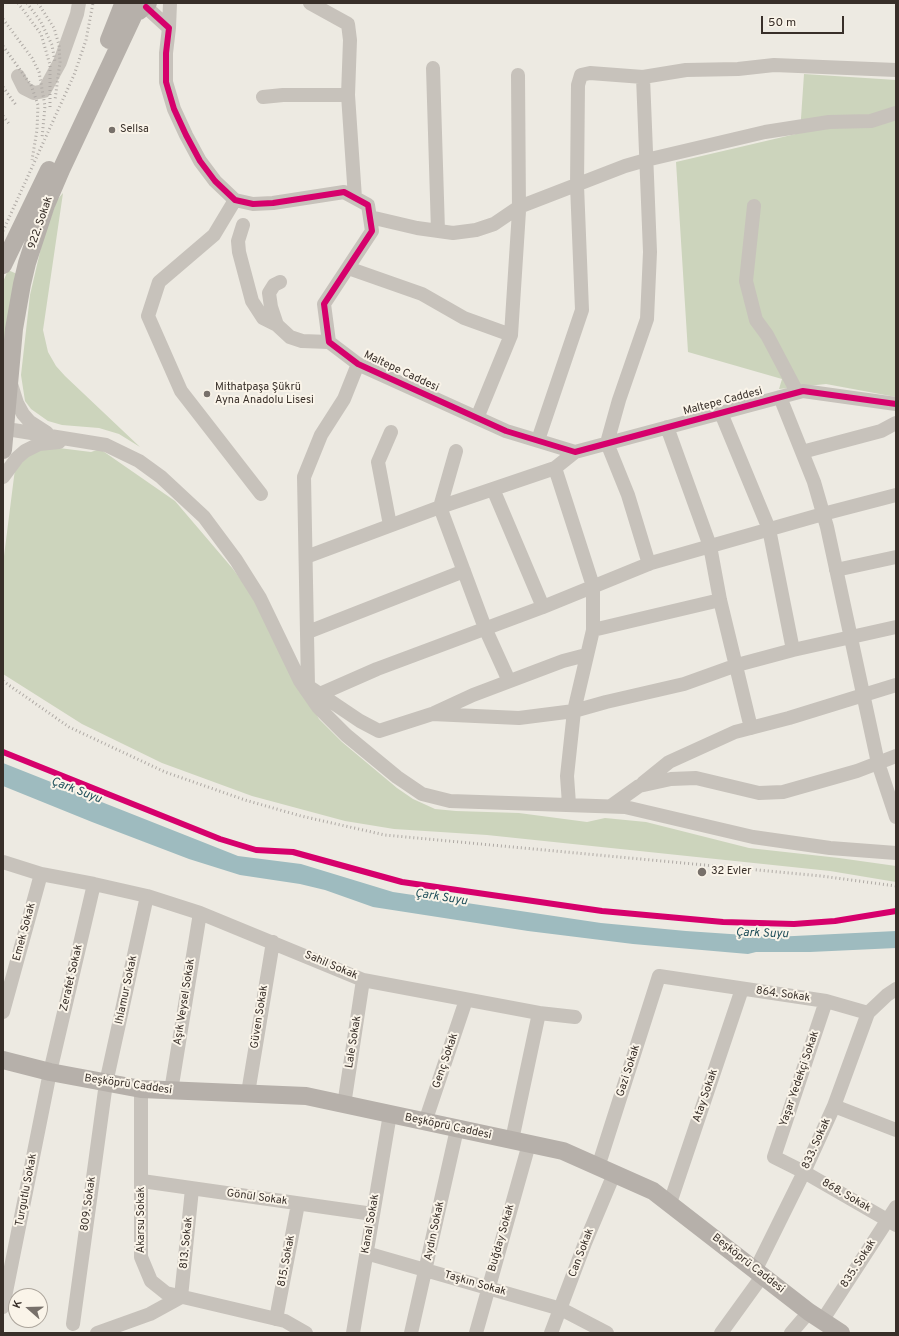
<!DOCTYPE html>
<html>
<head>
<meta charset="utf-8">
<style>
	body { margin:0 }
	#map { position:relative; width:899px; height:1336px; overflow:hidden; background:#edeae2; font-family:Overpass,sans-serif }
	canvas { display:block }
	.frame { position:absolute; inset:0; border:4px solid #382f29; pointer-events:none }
	.north { position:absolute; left:8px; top:1288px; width:40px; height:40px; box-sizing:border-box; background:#faf4e9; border:1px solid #aca59c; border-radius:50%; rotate:290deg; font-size:11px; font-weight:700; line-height:16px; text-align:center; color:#382f29 }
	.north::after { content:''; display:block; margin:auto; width:14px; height:18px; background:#77706a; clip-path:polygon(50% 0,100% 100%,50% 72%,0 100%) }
	.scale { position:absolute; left:761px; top:16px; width:83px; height:18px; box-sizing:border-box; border:2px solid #382f29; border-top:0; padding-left:5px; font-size:12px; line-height:14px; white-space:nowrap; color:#382f29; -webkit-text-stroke:3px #faf4e9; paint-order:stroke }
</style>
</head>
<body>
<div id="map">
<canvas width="899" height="1336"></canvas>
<div class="frame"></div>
<div class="north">K</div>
<div class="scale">50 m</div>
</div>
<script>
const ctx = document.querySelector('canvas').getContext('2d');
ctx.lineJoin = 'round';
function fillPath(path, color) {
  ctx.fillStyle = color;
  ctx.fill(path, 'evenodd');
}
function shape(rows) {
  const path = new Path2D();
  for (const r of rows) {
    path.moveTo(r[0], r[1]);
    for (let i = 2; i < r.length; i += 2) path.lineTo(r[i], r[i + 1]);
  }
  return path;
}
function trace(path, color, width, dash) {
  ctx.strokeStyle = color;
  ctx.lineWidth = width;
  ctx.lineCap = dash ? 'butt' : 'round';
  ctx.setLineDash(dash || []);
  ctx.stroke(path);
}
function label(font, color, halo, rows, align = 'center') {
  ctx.font = font + ' Overpass,sans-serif';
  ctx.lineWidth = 4;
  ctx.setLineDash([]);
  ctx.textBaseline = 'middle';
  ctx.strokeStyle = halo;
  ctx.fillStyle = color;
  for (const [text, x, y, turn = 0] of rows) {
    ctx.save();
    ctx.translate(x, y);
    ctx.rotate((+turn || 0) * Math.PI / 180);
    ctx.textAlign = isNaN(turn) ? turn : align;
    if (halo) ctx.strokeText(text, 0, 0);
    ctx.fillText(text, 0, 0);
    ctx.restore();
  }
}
fillPath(shape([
	[804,74,896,80,896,397,826,384,779,389,782,379,688,352,676,162,800,133],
	[63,193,43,330,48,352,56,366,65,376,140,447,119,434,99,428,62,425,48,421,31,409,25,401,21,375,30,295,43,239,57,200],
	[8,270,17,274,3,377,3,282],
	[51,447,91,452,100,449,175,501,233,569,253,596,319,719,342,742,397,788,413,799,435,809,456,811,519,813,587,822,605,818,646,822,749,848,839,858,896,866,896,882,830,871,487,835,394,829,345,821,252,796,162,763,82,724,3,674,3,564,15,469,33,452]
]), '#ccd4bc');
fillPath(shape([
	[3,763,238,856,301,864,393,892,601,923,686,931,774,937,896,931,896,948,810,952,756,952,748,954,633,944,528,931,373,907,325,890,300,884,240,875,189,859,92,822,3,786]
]), '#9ebbbf');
trace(shape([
	[310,3,348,24,350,40,348,95,355,198],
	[146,7,169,28,166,53,166,82,174,109,186,135,200,161,215,181,235,200,253,204,273,203,344,192,368,205,372,231,324,304,329,342,358,364,506,431,575,452,803,391,896,404],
	[169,28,170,3],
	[433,68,438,231],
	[18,76,24,88,34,93,44,91,60,62,77,14,79,3],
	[643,77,650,252,647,319,619,400,607,443,628,495,649,564],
	[263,97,283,95,348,95],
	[235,200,214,235,159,282,148,316,181,391,261,494],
	[754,206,746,281,756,320,767,335,797,392],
	[370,217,417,228,453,233,476,230,494,224,519,207,625,166,646,160,765,132,829,122,871,121,896,113],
	[243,225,238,241,239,252,252,301,263,318,277,325],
	[348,268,422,294,464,318,511,335],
	[280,282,274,285,269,293,271,307,277,325,290,337,302,341,329,342],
	[11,384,17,403,23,414,30,422,47,433],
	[780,397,814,482,827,527,878,763,896,817],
	[721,413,769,529,793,650],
	[477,418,511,335,519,211,518,75],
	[3,426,13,430,106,445,139,461,161,477,204,517,236,560,260,598,300,681,318,707,346,735,397,777,422,794,450,801,625,807,753,837,830,848,896,853],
	[667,427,710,546,720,600,751,728],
	[538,440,582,310,577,185,578,85,581,75,590,73,643,77,686,70,738,69,774,65,896,70],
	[456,451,440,507,485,628,509,681],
	[802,452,881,431,896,423],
	[555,468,593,586,593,630,574,711,567,776,569,804],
	[3,477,17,458,25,451,39,444,59,442],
	[493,489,543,607],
	[390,525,378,462,391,432],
	[306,557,440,507,555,468,575,452],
	[836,570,896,557],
	[593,630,720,600],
	[308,632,464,571],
	[305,684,360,721,379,731,432,714,519,718,574,711,606,702,684,684,737,665,793,650,896,627],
	[308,686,304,477,321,435,344,399,358,364],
	[320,694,377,669,543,607,651,563,823,514,896,495],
	[434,713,473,695,563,661,586,655],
	[643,783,669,762,735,732,789,718,896,685],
	[611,806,639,786,671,779,696,778,759,793,783,792,857,771,896,756],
	[3,862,41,874,94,884,147,896,200,913,363,980,539,1013,512,1140],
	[826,1001,774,1157,804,1172,896,1225],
	[3,1012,41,874],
	[539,1013,575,1017],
	[141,1089,141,1257,151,1281,166,1293,285,1321,306,1333],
	[171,1091,200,913],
	[248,1093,273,942],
	[344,1105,363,980],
	[834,1106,896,1130],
	[425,1122,466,1000],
	[598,1167,659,976,826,1001,868,1013,887,995,896,989],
	[142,1181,373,1214],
	[670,1203,742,989],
	[366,1253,561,1309,607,1333],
	[756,1269,804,1172,834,1106,868,1013],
	[3,1307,50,1072,94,884],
	[276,1319,298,1204],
	[822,1321,896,1207],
	[73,1324,106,1083,147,896],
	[97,1333,150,1314,181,1297,192,1189],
	[353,1333,390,1114],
	[411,1333,457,1129],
	[476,1333,529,1144],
	[551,1333,585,1243,614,1174],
	[721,1333,763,1275],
	[791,1333,809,1312]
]), '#c7c2bb', 14);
trace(shape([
	[124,8,130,12,139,11,148,3],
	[109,40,122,7],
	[3,265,49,170],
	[3,450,14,329,22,284,27,263,46,205,61,170,135,12],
	[3,1060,50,1072,141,1089,306,1096,563,1151,653,1191,809,1312,841,1333]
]), '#b6b0aa', 18);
trace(shape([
	[18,3,41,34,50,65,50,110],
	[27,3,41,22,52,45,55,62],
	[38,3,54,28,59,45,60,62,55,100],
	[3,19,32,58,39,72,45,106,42,138],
	[3,46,31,85,38,105,37,130,32,160],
	[3,87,16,105],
	[3,116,10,125],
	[3,231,74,75,86,40,93,3],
	[3,681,69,727,165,772,245,800,301,816,385,835,821,876,896,886]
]), '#afaaa5', 3, [1, 3]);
trace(shape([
	[146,7,169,28,166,53,166,82,174,109,186,135,200,161,215,181,235,200,253,204,273,203,344,192,368,205,372,231,324,304,329,342,358,364,506,431,575,452,803,391,896,404],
	[3,752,220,839,256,850,293,852,402,882,602,911,723,922,794,924,835,921,896,911]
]), '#d6006c', 6);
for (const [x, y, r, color] of [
	[112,130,4,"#77706a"],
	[207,394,4,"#77706a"],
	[702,872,5,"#77706a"]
]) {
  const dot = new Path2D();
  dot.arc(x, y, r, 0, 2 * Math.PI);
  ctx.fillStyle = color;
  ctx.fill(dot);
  trace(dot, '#faf4e9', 1.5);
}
label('11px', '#382f29', '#faf4e9', [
	["Sellsa",120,130],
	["Mithatpaşa Şükrü",215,388],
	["Ayna Anadolu Lisesi",215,401],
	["32 Evler",711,872]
], 'left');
label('11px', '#382f29', '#faf4e9', [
	["922. Sokak",41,223,-71],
	["Maltepe Caddesi",401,372,25],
	["Maltepe Caddesi",723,402,-15],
	["Emek Sokak",25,932,-75],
	["Sahil Sokak",331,966,23],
	["Zerafet Sokak",72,978,-77],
	["Ihlamur Sokak",127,990,-78],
	["864. Sokak",783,995,8],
	["Aşık Veysel Sokak",185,1002,-81],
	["Güven Sokak",260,1017,-81],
	["Lale Sokak",354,1042,-81],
	["Genç Sokak",446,1061,-71],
	["Gazi Sokak",629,1071,-72],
	["Yaşar Yedekçi Sokak",800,1079,-71],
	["Beşköprü Caddesi",128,1085,8],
	["Atay Sokak",706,1096,-71],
	["Beşköprü Caddesi",448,1127,12],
	["833. Sokak",817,1144,-66],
	["Turgutlu Sokak",27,1190,-79],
	["868. Sokak",846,1196,30],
	["Gönül Sokak",257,1198,8],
	["809. Sokak",89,1204,-82],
	["Akarsu Sokak",142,1220,-90],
	["Kanal Sokak",371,1224,-80],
	["Aydın Sokak",435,1231,-78],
	["Buğday Sokak",502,1238,-74],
	["813. Sokak",187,1243,-84],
	["Can Sokak",582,1253,-69],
	["815. Sokak",287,1261,-79],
	["Beşköprü Caddesi",748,1264,38],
	["835. Sokak",859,1264,-57],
	["Taşkın Sokak",475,1284,16]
]);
label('italic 12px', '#1e4e59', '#faf4e9', [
	["Çark Suyu",76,791,21],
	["Çark Suyu",441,898,9],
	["Çark Suyu",762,934,2]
]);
</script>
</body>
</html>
